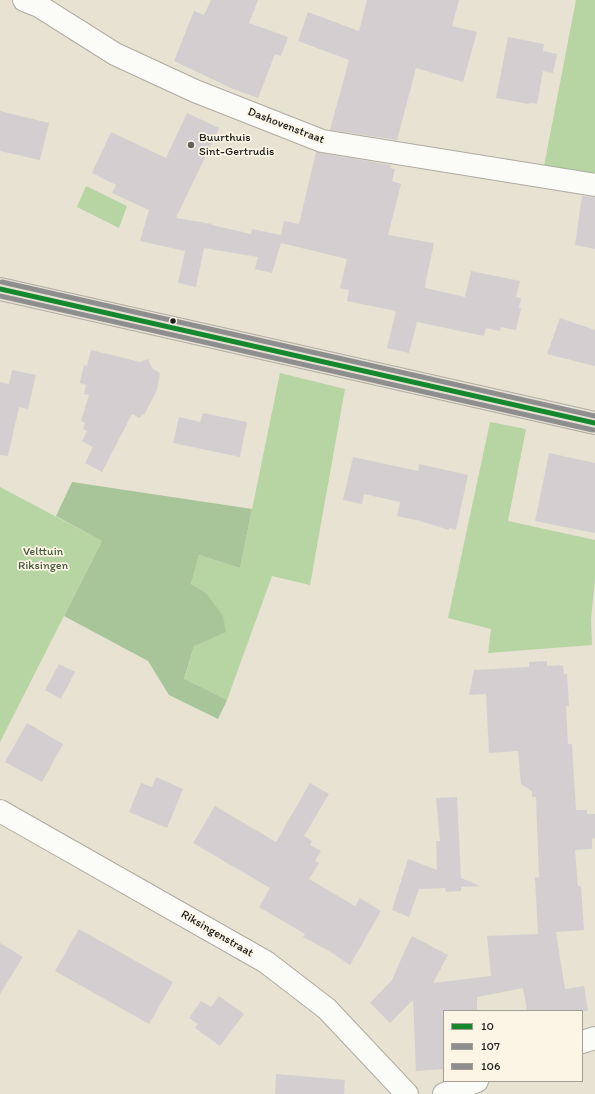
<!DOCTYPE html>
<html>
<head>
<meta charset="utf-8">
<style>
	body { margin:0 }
	#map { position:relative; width:595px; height:1094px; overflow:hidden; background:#e7e2d2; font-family:Itim,sans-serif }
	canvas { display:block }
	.legend { position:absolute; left:443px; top:1010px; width:140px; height:72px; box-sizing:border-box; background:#fcf5e5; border:1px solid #a29e95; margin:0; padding:5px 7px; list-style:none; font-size:12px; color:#1c1c1c }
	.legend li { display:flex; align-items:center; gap:8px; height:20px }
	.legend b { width:20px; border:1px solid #a29e95 }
</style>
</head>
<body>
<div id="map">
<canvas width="595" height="1094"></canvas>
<ul class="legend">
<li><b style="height:5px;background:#15882e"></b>10</li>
<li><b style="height:5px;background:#8e8e8e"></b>107</li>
<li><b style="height:5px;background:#8e8e8e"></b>106</li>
</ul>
</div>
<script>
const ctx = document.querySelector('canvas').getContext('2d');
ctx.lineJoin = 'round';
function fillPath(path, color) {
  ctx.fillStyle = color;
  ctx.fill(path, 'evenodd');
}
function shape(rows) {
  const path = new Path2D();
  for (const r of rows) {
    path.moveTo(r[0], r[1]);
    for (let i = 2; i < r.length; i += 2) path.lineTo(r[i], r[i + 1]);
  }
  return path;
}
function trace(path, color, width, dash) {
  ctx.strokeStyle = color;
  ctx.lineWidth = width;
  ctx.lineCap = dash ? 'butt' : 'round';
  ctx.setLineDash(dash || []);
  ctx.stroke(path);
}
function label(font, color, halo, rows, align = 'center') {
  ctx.font = font + ' Itim,sans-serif';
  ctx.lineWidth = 3.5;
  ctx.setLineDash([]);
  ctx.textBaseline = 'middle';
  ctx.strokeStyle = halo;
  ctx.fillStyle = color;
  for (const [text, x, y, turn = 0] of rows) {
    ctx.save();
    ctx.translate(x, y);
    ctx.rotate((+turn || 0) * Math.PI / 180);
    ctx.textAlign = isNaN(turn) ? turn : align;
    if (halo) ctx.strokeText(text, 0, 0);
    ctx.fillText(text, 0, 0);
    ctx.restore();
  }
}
fillPath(shape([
	[576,0,595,0,595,175,544,166],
	[86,186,127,206,119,228,77,207],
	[280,373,345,389,310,585,272,576,227,700,184,680,194,646,206,593,191,584,199,555,240,568],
	[490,422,526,429,508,521,595,540,595,579,591,620,592,645,488,653,491,629,448,618],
	[0,487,102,541,0,742]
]), '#b7d4a3');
fillPath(shape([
	[72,482,252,509,240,568,199,555,191,584,206,593,223,616,226,632,194,646,184,679,227,700,218,719,169,695,148,661,64,616,102,541,56,516]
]), '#a8c59a');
fillPath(shape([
	[211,0,258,0,249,23,288,37,281,56,275,54,258,98,231,88,174,61,194,11,204,15],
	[367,0,459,0,452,26,477,32,463,82,416,68,397,140,330,130,349,60,298,41,308,12,359,31],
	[508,37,544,44,543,51,557,54,553,73,543,71,537,104,530,103,529,104,496,98],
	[0,111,49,123,40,160,0,151],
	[187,113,219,128,176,218,212,224,212,225,251,234,252,229,281,235,284,221,299,224,316,152,391,165,390,168,395,169,392,181,401,184,388,235,434,243,425,285,426,285,425,288,465,297,471,271,520,281,516,297,521,298,519,308,521,308,516,330,501,327,500,331,486,328,484,336,417,322,409,353,387,348,396,311,347,301,349,290,340,288,347,259,281,243,272,273,255,269,258,257,204,248,196,287,178,283,185,251,140,241,149,210,112,193,116,185,92,173,111,132,166,158],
	[582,196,595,197,595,249,575,245],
	[560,318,595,330,595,366,547,354],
	[91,350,140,362,148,359,152,368,160,373,157,390,144,415,142,414,140,418,132,414,102,472,85,463,93,447,82,441,87,431,83,429,85,423,81,421,89,395,84,394,86,385,80,383,84,365,87,366],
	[12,370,36,375,28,409,19,407,8,456,0,455,0,382,9,384],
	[203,413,247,422,240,457,173,443,179,417,200,422],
	[549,453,595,463,595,533,535,521],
	[353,457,418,471,419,464,468,475,456,530,449,528,449,530,420,521,397,516,400,502,364,494,362,504,343,500],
	[547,661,547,666,563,665,564,674,567,674,569,706,566,706,568,744,572,744,576,810,587,810,587,814,595,814,595,838,592,839,592,849,575,850,578,886,581,886,584,930,556,932,565,989,584,986,588,1011,527,1011,523,988,477,997,477,1011,444,1011,444,1069,416,1071,413,1000,390,1023,370,1003,392,980,406,948,412,936,448,955,433,983,491,976,487,936,538,934,535,878,539,877,536,797,532,797,532,791,521,784,518,751,489,753,486,694,469,695,474,670,529,667,529,662],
	[59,664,75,672,61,699,45,690],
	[27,723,63,744,42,782,5,762],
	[156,777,183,789,167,828,129,812,141,783,152,787],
	[310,783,329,794,304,836,312,841,310,845,321,851,315,861,319,863,309,879,355,906,360,898,381,911,350,965,329,951,303,937,305,934,259,907,270,888,193,843,215,806,276,842],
	[457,797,461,878,480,886,461,887,461,891,446,892,445,888,419,889,409,917,392,910,408,859,437,870,436,841,440,841,436,798],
	[79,929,173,982,149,1024,55,971],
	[0,943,23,957,0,994],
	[219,996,244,1014,220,1046,195,1028,198,1024,189,1018,201,1001,211,1007],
	[276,1074,345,1080,344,1094,275,1094]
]), '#d3cfd0');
const minor = shape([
	[24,0,39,6,115,54,195,91,322,141,595,185],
	[0,811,266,962,327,1009,407,1094],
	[582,1042,595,1038],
	[444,1094,477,1081]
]);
const major = shape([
	[0,289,595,423]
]);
trace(minor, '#aeaba0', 24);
trace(major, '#aeaba0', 24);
trace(minor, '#fbfbf8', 22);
trace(major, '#e6e1d4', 22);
trace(shape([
	[0,289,595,423]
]), '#15882e', 5);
trace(shape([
	[0,296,593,430]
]), '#8e8e8e', 5);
trace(shape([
	[2,282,595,416]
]), '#8e8e8e', 5);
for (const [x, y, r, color] of [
	[191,145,4,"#63615c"],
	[173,321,3.5,"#1c1c1c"]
]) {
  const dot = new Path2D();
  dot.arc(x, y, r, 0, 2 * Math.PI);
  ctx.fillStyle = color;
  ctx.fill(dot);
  trace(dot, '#fcf5e5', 1.5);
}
label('12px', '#1c1c1c', '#fcf5e5', [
	["Dashovenstraat",286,126,21],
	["Riksingenstraat",217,934,30]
]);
label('12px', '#1c1c1c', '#fcf5e5', [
	["Buurthuis",199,138],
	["Sint-Gertrudis",199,152]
], 'left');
label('12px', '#45593e', '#fcf5e5', [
	["Velttuin",43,552],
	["Riksingen",43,566]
]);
</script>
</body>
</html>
